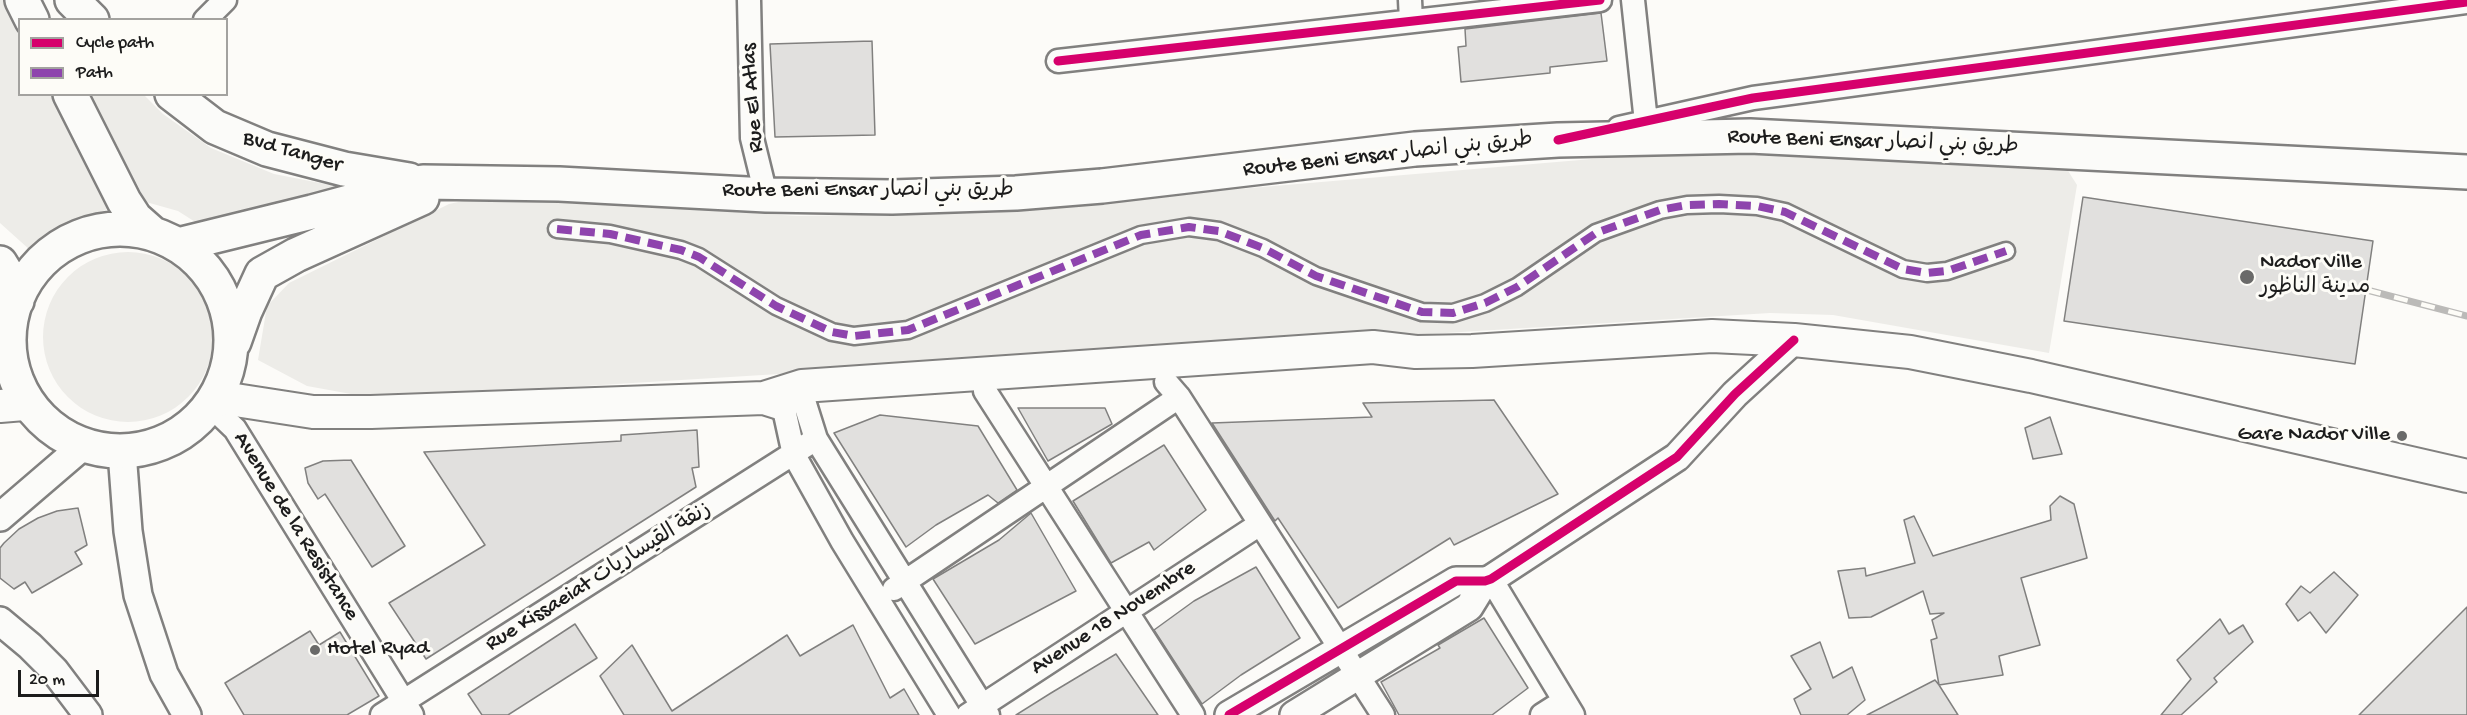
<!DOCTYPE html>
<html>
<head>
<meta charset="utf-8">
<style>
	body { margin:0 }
	#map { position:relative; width:2467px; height:715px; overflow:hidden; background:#fcfbf8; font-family:"Gochi Hand",sans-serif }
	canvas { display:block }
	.legend { position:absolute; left:18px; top:18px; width:210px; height:78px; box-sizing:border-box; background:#fdfcf7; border:2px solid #a3a29f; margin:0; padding:8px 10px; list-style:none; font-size:18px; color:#1c1c1c }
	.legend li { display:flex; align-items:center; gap:12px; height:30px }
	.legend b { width:30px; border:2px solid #a3a29f }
	.scale { position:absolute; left:18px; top:670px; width:81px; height:27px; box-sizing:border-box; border:3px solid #1c1c1c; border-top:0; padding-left:8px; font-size:18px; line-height:21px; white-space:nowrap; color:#1c1c1c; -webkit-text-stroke:4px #fdfcf7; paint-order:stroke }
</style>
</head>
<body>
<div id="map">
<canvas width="2467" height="715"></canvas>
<ul class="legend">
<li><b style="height:8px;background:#d6006c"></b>Cycle path</li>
<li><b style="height:8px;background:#8e44ad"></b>Path</li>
</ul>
<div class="scale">20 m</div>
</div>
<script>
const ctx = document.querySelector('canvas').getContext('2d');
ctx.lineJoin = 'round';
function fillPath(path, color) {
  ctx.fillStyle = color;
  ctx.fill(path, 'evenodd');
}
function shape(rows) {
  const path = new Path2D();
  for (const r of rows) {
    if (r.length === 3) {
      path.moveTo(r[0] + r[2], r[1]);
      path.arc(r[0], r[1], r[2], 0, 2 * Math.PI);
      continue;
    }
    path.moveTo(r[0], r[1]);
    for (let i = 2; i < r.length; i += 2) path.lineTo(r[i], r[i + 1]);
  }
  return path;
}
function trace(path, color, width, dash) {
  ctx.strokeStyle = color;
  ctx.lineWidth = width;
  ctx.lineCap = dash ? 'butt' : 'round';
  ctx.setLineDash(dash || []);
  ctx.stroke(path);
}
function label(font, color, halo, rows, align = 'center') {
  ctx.font = font + ' "Gochi Hand","Playpen Sans Arabic",sans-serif';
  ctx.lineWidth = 6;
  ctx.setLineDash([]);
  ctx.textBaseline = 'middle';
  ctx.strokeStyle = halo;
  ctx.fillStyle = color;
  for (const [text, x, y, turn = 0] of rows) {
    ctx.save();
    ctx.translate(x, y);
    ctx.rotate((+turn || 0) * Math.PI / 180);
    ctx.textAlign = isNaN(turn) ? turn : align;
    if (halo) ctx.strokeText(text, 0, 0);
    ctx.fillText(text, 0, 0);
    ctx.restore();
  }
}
fillPath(shape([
	[0,0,7,0,19,25,20,94,54,95,110,208,46,235,30,250,0,223],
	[90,95,144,95,163,114,211,148,274,174,351,189,200,225,178,211,146,202],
	[1727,151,2065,166,2077,185,2049,353,1833,315,1770,313,454,394,362,396,307,386,258,360,267,306,289,283,449,204,486,196,797,216,992,213,1180,194,1639,155],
	[128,337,85]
]), '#edece8');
const building = shape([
	[1601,13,1607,61,1550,67,1550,73,1461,82,1458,47,1466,46,1465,29,1601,13],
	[872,41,875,135,775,137,770,44,872,41],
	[2083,197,2373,241,2355,364,2064,321,2083,197],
	[1494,400,1558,494,1454,545,1450,538,1338,608,1278,518,1275,521,1212,423,1372,417,1363,403,1494,400],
	[1018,408,1105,408,1112,424,1048,461,1018,408],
	[880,415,978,426,1017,490,998,503,988,495,936,525,906,547,834,433,880,415],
	[2050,417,2062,454,2033,459,2025,428,2050,417],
	[697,430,699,467,692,468,696,487,426,659,389,603,485,545,424,452,621,441,621,435,697,430],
	[1164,445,1206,510,1154,550,1149,542,1111,563,1073,501,1164,445],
	[351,460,405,546,372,567,325,494,318,499,308,483,305,468,323,461,351,460],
	[2060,496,2074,504,2087,558,2021,578,2040,645,1999,656,2003,675,1939,685,1958,715,1867,715,1935,680,1939,685,1931,640,1937,638,1932,620,1944,613,1930,614,1923,591,1871,617,1849,618,1838,571,1865,568,1866,576,1915,563,1904,520,1914,516,1933,556,2051,520,2050,506,2060,496],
	[78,508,87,545,75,552,82,564,32,593,25,582,14,589,0,578,0,548,4,543,19,529,38,518,57,511,78,508],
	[1031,513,1076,591,975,644,933,579,999,540,1031,513],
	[1256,567,1300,638,1241,675,1202,704,1154,630,1194,601,1256,567],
	[2334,572,2358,595,2326,633,2310,612,2298,621,2286,604,2301,586,2310,593,2334,572],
	[2467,607,2467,715,2359,715,2467,607],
	[1484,618,1528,688,1492,715,1399,715,1381,682,1440,648,1438,645,1484,618],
	[2220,619,2229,634,2243,625,2253,642,2214,678,2217,682,2181,715,2161,715,2191,679,2177,660,2220,619],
	[575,624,597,658,508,715,482,715,468,694,575,624],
	[853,625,890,698,904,689,919,715,624,715,600,676,632,645,672,711,787,635,800,656,853,625],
	[310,631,319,645,340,632,379,696,347,715,244,715,225,683,310,631],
	[1820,642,1833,678,1852,667,1865,700,1847,715,1801,715,1794,699,1811,689,1791,656,1820,642],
	[1116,654,1158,715,1016,715,1051,693,1116,654]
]);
fillPath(building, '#e1e0de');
trace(building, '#81807f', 1.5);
const pedestrian = shape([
	[557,229,610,234,681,250,699,257,776,306,832,332,854,336,908,330,1141,235,1189,227,1219,231,1263,248,1316,276,1422,312,1453,313,1485,303,1517,287,1596,233,1660,210,1687,205,1719,204,1757,206,1785,212,1903,269,1927,273,1947,271,2006,251]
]);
const minor = shape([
	[749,0,752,138,766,195],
	[1410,0,1411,21],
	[1633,0,1646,122],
	[205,20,225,0],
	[1058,61,1600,0],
	[1619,128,1753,98,2467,2],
	[1166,382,1179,397,1383,715],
	[802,386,805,404,816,439,988,715],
	[780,391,794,455,842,541,949,715],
	[985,391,1193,715],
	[211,406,235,429,412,715],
	[1491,579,1573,715],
	[894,589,1179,397],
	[382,715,816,439],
	[968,715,1260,524],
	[1542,715,1564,701]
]);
const tertiary = shape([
	[122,452,128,531,138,595,164,674,187,715],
	[0,517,84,445],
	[0,621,30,646,54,670,88,715],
	[1229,715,1456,581,1485,581,1491,579,1677,457,1735,394,1794,340],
	[1294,715,1469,607,1485,581]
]);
const secondary = shape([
	[216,397,313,412,371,412,764,398,783,404],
	[764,398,802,386,1373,347,1416,352,1472,351,1712,336,1794,340,1910,352,2031,376,2467,476],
	[0,406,24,404]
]);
const primary = shape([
	[22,0,32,20],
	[72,0,92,20],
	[70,94,124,201,135,218,152,233],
	[172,94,215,127,267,149,344,169,409,180],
	[120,340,111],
	[178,245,312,212,423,182,559,184,766,195,892,197,1016,193,1102,186,1415,149,1558,140,1750,136,2467,172],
	[0,263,8,276,17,301],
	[234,342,245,311,262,274,296,255,422,198]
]);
trace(pedestrian, '#81807f', 21);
trace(minor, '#81807f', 27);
trace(tertiary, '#81807f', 32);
trace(secondary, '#81807f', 36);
trace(primary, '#81807f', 38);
trace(pedestrian, '#fbfbf9', 16);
trace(minor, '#fbfbf9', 22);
trace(tertiary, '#fbfbf9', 27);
trace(secondary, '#fbfbf9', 32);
trace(primary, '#fbfbf9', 33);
const rail = shape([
	[2367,290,2467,316]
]);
trace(rail, '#bbbab8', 7);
trace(rail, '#fdfcf7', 4.5, [14]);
trace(shape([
	[557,229,610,234,681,250,699,257,776,306,832,332,854,336,908,330,1141,235,1189,227,1219,231,1263,248,1316,276,1422,312,1453,313,1485,303,1517,287,1596,233,1660,210,1687,205,1719,204,1757,206,1785,212,1903,269,1927,273,1947,271,2006,251]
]), '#8e44ad', 8, [15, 8]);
trace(shape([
	[1058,61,1600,0],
	[1558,140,1753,98,2467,2],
	[1229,715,1456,581,1485,581,1491,579,1677,457,1735,394,1794,340]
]), '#d6006c', 9);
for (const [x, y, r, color] of [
	[2247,277,8,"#6a6a69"],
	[2402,436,6,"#6a6a69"],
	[315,650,6,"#6a6a69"]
]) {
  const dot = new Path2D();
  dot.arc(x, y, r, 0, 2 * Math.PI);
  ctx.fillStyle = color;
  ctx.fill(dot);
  trace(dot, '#fdfcf7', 2);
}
label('22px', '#1c1c1c', '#fdfcf7', [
	["Rue El Atlas",754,98,-94],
	["Route Beni Ensar طريق بني انصار",1873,143,2],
	["Bvd Tanger",292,153,16],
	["Route Beni Ensar طريق بني انصار",1388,156,-6],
	["Route Beni Ensar طريق بني انصار",868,192],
	["Avenue de la Resistance",295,527,58],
	["Rue Kissaeiat زنقة القيساريات",599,578,-32],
	["Avenue 18 Novembre",1114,619,-33]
]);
label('22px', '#1c1c1c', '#fdfcf7', [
	["Nador Ville",2260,264],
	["مدينة الناظور",2260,289],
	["Gare Nador Ville",2390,436,"right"],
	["Hotel Ryad",327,650]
], 'left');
</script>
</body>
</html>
